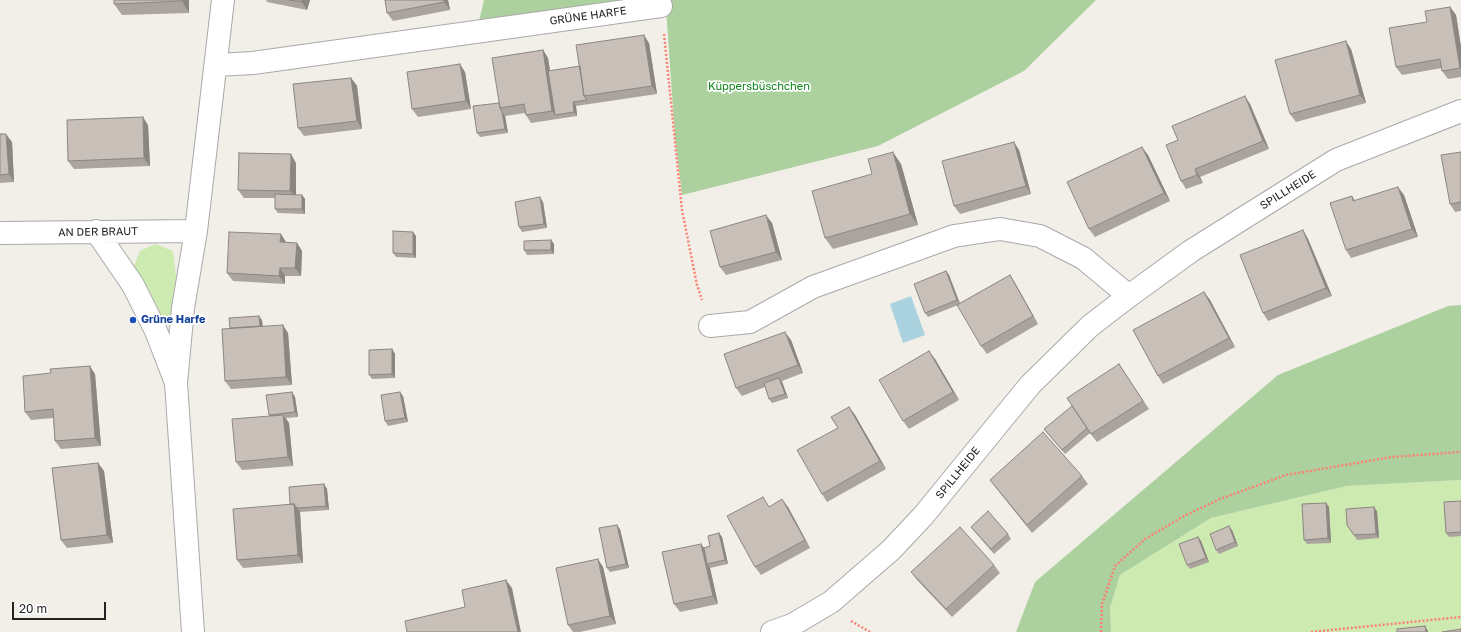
<!DOCTYPE html>
<html>
<head>
<meta charset="utf-8">
<style>
	body { margin:0 }
	#map { position:relative; width:1461px; height:632px; overflow:hidden; background:#f2efe9; font-family:"Golos Text",sans-serif }
	canvas { display:block }
	.scale { position:absolute; left:12px; top:602px; width:94px; height:18px; box-sizing:border-box; border:2px solid #222; border-top:0; padding-left:5px; font-size:12px; line-height:14px; white-space:nowrap; color:#222; -webkit-text-stroke:3px #fff; paint-order:stroke }
</style>
</head>
<body>
<div id="map">
<canvas width="1461" height="632"></canvas>
<div class="scale">20 m</div>
</div>
<script>
const ctx = document.querySelector('canvas').getContext('2d');
ctx.lineJoin = 'round';
function fillPath(path, color) {
  ctx.fillStyle = color;
  ctx.fill(path, 'evenodd');
}
function shape(rows) {
  const path = new Path2D();
  for (const r of rows) {
    path.moveTo(r[0], r[1]);
    for (let i = 2; i < r.length; i += 2) path.lineTo(r[i], r[i + 1]);
  }
  return path;
}
function trace(path, color, width, dash) {
  ctx.strokeStyle = color;
  ctx.lineWidth = width;
  ctx.lineCap = dash ? 'butt' : 'round';
  ctx.setLineDash(dash || []);
  ctx.stroke(path);
}
function label(font, color, halo, rows, align = 'center') {
  ctx.font = font + ' "Golos Text",sans-serif';
  ctx.lineWidth = 3.5;
  ctx.setLineDash([]);
  ctx.textBaseline = 'middle';
  ctx.strokeStyle = halo;
  ctx.fillStyle = color;
  for (const [text, x, y, turn = 0] of rows) {
    ctx.save();
    ctx.translate(x, y);
    ctx.rotate((+turn || 0) * Math.PI / 180);
    ctx.textAlign = isNaN(turn) ? turn : align;
    if (halo) ctx.strokeText(text, 0, 0);
    ctx.fillText(text, 0, 0);
    ctx.restore();
  }
}
fillPath(shape([
	[155,244,173,251,176,276,172,323,168,324,163,325,133,268,140,251],
	[1461,480,1461,632,1111,632,1110,608,1120,575,1211,518,1347,486]
]), '#cdebb0');
fillPath(shape([
	[484,0,656,0,479,21],
	[656,0,1096,0,1024,71,878,146,682,195,675,138,666,8],
	[1461,305,1461,480,1347,486,1211,518,1120,575,1110,608,1111,632,1016,632,1035,582,1278,375,1448,306]
]), '#add19e');
fillPath(shape([
	[911,296,925,335,903,343,890,304]
]), '#aad3df');
const minor = shape([
	[217,65,253,63,661,6],
	[96,231,133,285,156,331,175,380],
	[0,233,196,231],
	[710,326,750,322,813,287,954,236,1000,229,1040,236,1083,258,1129,296],
	[193,632,176,383,183,308,196,231,223,0],
	[772,632,792,625,831,602,891,550,923,516,1030,385,1090,326,1129,296,1191,251,1336,160,1461,111]
]);
trace(minor, '#a9a9a9', 24);
trace(shape([
	[664,34,682,210,697,285,702,300],
	[851,621,870,632],
	[1101,632,1102,604,1115,566,1145,539,1184,516,1220,499,1286,475,1392,457,1461,452],
	[1311,632,1461,617]
]), '#fa8072', 2.5, [2, 2]);
trace(minor, '#fff', 22);
fillPath(shape([
	[114,0,189,0,189,13,122,15,114,4],
	[266,0,310,0,307,10,267,2],
	[385,0,448,0,450,10,393,21,387,13],
	[1450,7,1456,15,1461,47,1461,77,1448,79,1442,71,1442,68,1402,75,1396,67,1427,22],
	[649,43,657,94,576,106,577,116,531,123,526,115,525,113,505,116,508,133,480,137,477,133,499,103,543,50,548,58,550,71,580,66],
	[1351,49,1366,103,1296,122,1290,114],
	[465,72,471,109,418,117,412,109],
	[351,78,357,86,362,129,304,136,298,128],
	[1250,104,1269,149,1200,177,1203,183,1186,189,1181,181,1178,140],
	[148,125,150,166,74,169,68,161],
	[0,134,12,142,14,182,0,183],
	[1019,150,1031,194,960,214,954,206],
	[1461,152,1461,211,1455,212,1450,204],
	[1148,155,1170,201,1095,237,1089,229],
	[296,163,296,195,302,195,305,199,305,214,278,213,275,209,275,198,244,198,238,190],
	[901,164,918,225,833,249,825,238,872,174],
	[1404,195,1418,237,1351,258,1346,250,1352,196,1355,200],
	[543,202,547,228,522,232,519,227],
	[772,223,782,260,726,275,720,267],
	[1303,230,1308,239,1332,296,1268,321,1263,313],
	[416,236,416,258,396,257,393,253],
	[551,240,554,244,554,254,527,255,524,250],
	[286,242,297,243,302,251,301,276,285,276,285,284,233,281,227,273],
	[946,271,949,275,960,303,1010,275,1015,283,1038,324,987,354,981,346,958,305,928,317,925,313],
	[1204,292,1210,300,1235,347,1163,384,1158,376],
	[262,320,263,326,288,333,292,385,231,389,225,381,230,328],
	[791,340,803,373,782,381,788,398,772,403,769,399,765,387,742,396,736,388],
	[392,349,395,354,395,378,372,379,369,375],
	[935,359,959,400,909,429,903,421],
	[1119,364,1149,409,1097,442,1090,433,1065,454,1044,429,1072,406],
	[51,373,95,374,101,446,61,449,55,441,53,418,31,420,25,412],
	[292,392,295,397,298,417,286,418,289,423,293,466,242,470,236,462,270,416,269,415],
	[403,396,408,422,388,426,385,421],
	[849,407,855,415,886,469,827,502,822,494,838,428],
	[98,463,104,471,113,543,67,548,61,540],
	[1082,476,1088,484,1032,533,996,488,990,480],
	[324,484,327,489,329,510,300,512,303,563,243,568,237,560,290,504],
	[1461,501,1461,536,1449,537,1446,533],
	[1326,503,1329,507,1331,543,1307,544,1304,540],
	[769,506,788,507,810,548,761,575,755,567],
	[1377,511,1379,538,1357,540,1347,525],
	[971,527,1008,534,1011,539,994,554,974,531],
	[620,529,629,568,610,572,607,568],
	[1232,530,1238,546,1219,554,1216,550],
	[719,533,722,537,728,564,710,568,718,604,680,612,674,604,701,544,704,548,710,546],
	[1198,537,1201,541,1209,562,1190,569,1187,565],
	[994,565,1000,573,952,617,917,580,911,572],
	[603,567,616,624,580,632,573,632,568,625]
]), '#aba49e');
fillPath(shape([
	[182,0,189,0,189,13,182,1],
	[302,0,310,0,307,10,302,2],
	[444,0,448,0,450,10,444,2],
	[1450,7,1456,15,1461,47,1461,69,1460,68],
	[644,35,649,43,657,94,652,86],
	[1346,41,1351,49,1366,103,1360,95],
	[543,50,548,58,557,115,555,115,552,111],
	[460,64,465,72,471,109,466,101],
	[351,78,357,86,362,129,357,121],
	[1245,96,1250,104,1269,149,1263,141],
	[573,102,576,106,577,116,574,112],
	[502,112,505,116,508,133,505,129],
	[143,117,148,125,150,166,144,158],
	[6,134,12,142,14,182,9,174],
	[1014,142,1019,150,1031,194,1026,186],
	[1142,147,1148,155,1170,201,1164,193],
	[893,152,901,164,918,225,910,214],
	[291,154,296,163,296,199,290,191],
	[1195,169,1200,177,1203,183,1197,175],
	[1398,187,1404,195,1418,237,1412,229],
	[302,195,305,199,305,214,302,209],
	[540,197,543,202,547,228,544,224],
	[766,215,772,223,782,260,776,252],
	[1303,230,1308,239,1332,296,1326,288],
	[413,232,416,236,416,258,413,254],
	[281,234,286,242,280,242],
	[551,240,554,244,554,254,551,250],
	[297,243,302,251,301,276,295,268],
	[280,268,285,276,285,284,279,276],
	[946,271,949,275,960,305,957,300],
	[1010,275,1015,283,1038,324,1033,316],
	[1204,292,1210,300,1235,347,1229,338],
	[259,316,262,320,263,334,260,330],
	[283,325,288,333,292,385,286,377],
	[785,332,791,340,803,373,798,365],
	[392,349,395,354,395,378,392,374],
	[929,351,935,359,959,400,953,392],
	[90,366,95,374,101,446,95,438],
	[779,378,782,382,788,398,785,394],
	[292,392,295,397,298,417,295,412],
	[400,392,403,396,408,422,405,418],
	[849,407,855,415,886,469,880,461],
	[283,415,289,423,293,466,288,457],
	[98,463,104,471,113,543,107,535],
	[324,484,327,489,329,510,326,506],
	[782,499,788,507,810,548,805,540],
	[1326,503,1329,507,1331,543,1328,538],
	[294,504,300,512,303,563,298,555],
	[1374,507,1377,511,1379,538,1376,534],
	[617,525,620,529,629,568,626,564],
	[1229,526,1232,530,1238,546,1235,542],
	[719,533,722,537,728,564,725,560],
	[1198,537,1201,541,1209,562,1206,558],
	[701,544,707,552,707,564,710,568,718,604,713,596],
	[598,559,603,567,616,624,610,616],
	[506,580,512,588,521,632,518,632],
	[1425,626,1428,631,1428,632,1426,632]
]), '#8b8681');
const building = shape([
	[114,0,182,0,182,1,114,4,114,0],
	[290,0,302,0,302,2,290,0],
	[385,0,444,0,444,2,387,13,385,0],
	[1450,7,1460,68,1442,71,1440,59,1396,67,1389,28,1427,22,1425,11,1450,7],
	[644,35,652,86,584,96,576,45,644,35],
	[1346,41,1360,95,1290,114,1275,60,1346,41],
	[543,50,552,111,526,115,524,104,500,108,492,58,543,50],
	[460,64,466,101,412,109,407,72,460,64],
	[580,66,584,96,587,100,573,102,574,112,555,115,548,71,580,66],
	[351,78,357,121,298,128,293,84,351,78],
	[1245,96,1263,141,1195,169,1197,175,1181,181,1166,145,1178,140,1172,126,1245,96],
	[499,103,500,108,502,112,505,129,477,133,473,106,499,103],
	[143,117,144,158,68,161,67,120,143,117],
	[0,134,6,134,9,174,0,175,0,134],
	[1014,142,1026,186,954,206,942,161,1014,142],
	[1142,147,1164,193,1089,229,1067,182,1142,147],
	[893,152,910,214,825,238,812,191,872,174,868,159,893,152],
	[1461,152,1461,202,1450,204,1441,155,1461,152],
	[239,153,291,154,290,191,238,190,239,153],
	[1398,187,1412,229,1346,250,1330,203,1352,196,1353,201,1398,187],
	[275,194,302,195,302,209,275,209,275,194],
	[540,197,544,224,519,227,515,202,540,197],
	[766,215,776,252,720,267,710,231,766,215],
	[1303,230,1326,288,1263,313,1240,255,1303,230],
	[393,231,413,232,413,254,393,253,393,231],
	[229,232,281,234,280,242,297,243,295,268,280,268,279,276,227,273,229,232],
	[551,240,551,250,524,250,524,241,551,240],
	[946,271,957,300,925,313,914,284,946,271],
	[1010,275,1033,316,981,346,957,305,1010,275],
	[1204,292,1229,338,1158,376,1133,330,1204,292],
	[259,316,260,326,230,328,229,318,259,316],
	[283,325,286,377,225,381,222,329,283,325],
	[785,332,798,365,736,388,724,354,785,332],
	[392,349,392,374,369,375,369,350,392,349],
	[929,351,953,392,903,421,879,380,929,351],
	[1119,364,1143,401,1091,434,1067,398,1119,364],
	[90,366,95,438,55,441,53,409,25,412,23,376,51,373,50,369,90,366],
	[779,378,785,394,769,399,764,383,779,378],
	[292,392,295,412,269,415,266,395,292,392],
	[400,392,405,418,385,421,381,395,400,392],
	[1072,406,1087,428,1062,450,1044,429,1072,406],
	[849,407,880,461,822,494,797,450,838,428,831,417,849,407],
	[283,415,288,457,236,462,232,419,283,415],
	[1043,432,1082,476,1027,525,990,480,1043,432],
	[98,463,107,535,61,540,52,468,98,463],
	[324,484,326,506,297,508,294,504,290,504,289,487,324,484],
	[763,497,769,507,782,499,805,540,755,567,727,516,763,497],
	[1461,501,1461,532,1446,533,1444,502,1461,501],
	[1326,503,1328,538,1304,540,1302,504,1326,503],
	[294,504,298,555,237,560,233,509,294,504],
	[1374,507,1376,534,1354,535,1347,525,1346,509,1374,507],
	[988,511,1008,534,991,549,971,527,988,511],
	[617,525,626,564,607,568,599,528,617,525],
	[1229,526,1235,542,1216,550,1210,534,1229,526],
	[960,527,994,565,946,609,911,572,960,527],
	[719,533,725,560,707,564,704,548,710,546,708,536,719,533],
	[1198,537,1206,558,1187,565,1179,544,1198,537],
	[701,544,713,596,674,604,662,552,701,544],
	[598,559,610,616,568,625,556,568,598,559],
	[506,580,518,632,407,632,405,621,465,607,462,590,506,580],
	[1425,626,1426,632,1397,632,1397,629,1425,626],
	[1461,629,1461,632,1442,632,1461,629]
]);
fillPath(building, '#c7bfb8');
trace(building, '#8b8681', 1);
for (const [x, y, r, color] of [
	[133,320,4,"#1a4fb4"]
]) {
  const dot = new Path2D();
  dot.arc(x, y, r, 0, 2 * Math.PI);
  ctx.fillStyle = color;
  ctx.fill(dot);
  trace(dot, '#fff', 1.5);
}
label('11px', '#222', '#fff', [
	["GRÜNE HARFE",588,16,-8],
	["SPILLHEIDE",1288,190,-32],
	["AN DER BRAUT",98,232,-1],
	["SPILLHEIDE",958,473,-51]
]);
label('11px', '#0c8416', '#fff', [
	["Küppersbüschchen",759,87]
]);
label('bold 11px', '#164399', '#fff', [
	["Grüne Harfe",141,320]
], 'left');
</script>
</body>
</html>
